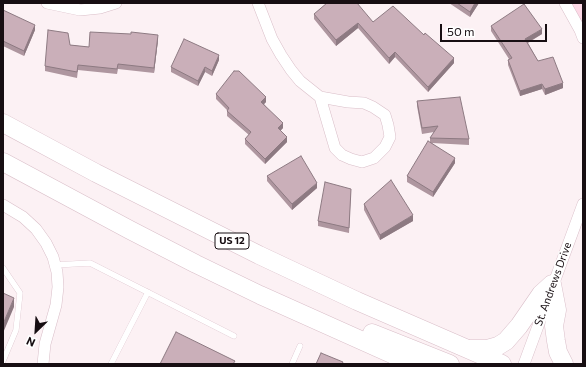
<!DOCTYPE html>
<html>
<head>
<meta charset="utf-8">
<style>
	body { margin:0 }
	#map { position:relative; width:586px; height:367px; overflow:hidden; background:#fcf1f4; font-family:Commissioner,sans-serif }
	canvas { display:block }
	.frame { position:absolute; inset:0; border:4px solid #170e12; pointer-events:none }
	.north { position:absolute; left:16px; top:311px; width:40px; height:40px; -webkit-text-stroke:3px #fff; paint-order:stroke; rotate:205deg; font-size:11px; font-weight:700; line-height:16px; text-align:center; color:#170e12 }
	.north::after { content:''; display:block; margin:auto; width:14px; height:18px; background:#170e12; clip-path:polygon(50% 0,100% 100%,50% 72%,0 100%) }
	.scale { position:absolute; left:440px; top:24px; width:107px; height:18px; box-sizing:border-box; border:2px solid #170e12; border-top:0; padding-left:5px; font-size:12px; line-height:14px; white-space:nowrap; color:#170e12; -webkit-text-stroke:3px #fff; paint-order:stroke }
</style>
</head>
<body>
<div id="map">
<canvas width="586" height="367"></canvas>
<div class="frame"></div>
<div class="north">N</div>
<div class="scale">50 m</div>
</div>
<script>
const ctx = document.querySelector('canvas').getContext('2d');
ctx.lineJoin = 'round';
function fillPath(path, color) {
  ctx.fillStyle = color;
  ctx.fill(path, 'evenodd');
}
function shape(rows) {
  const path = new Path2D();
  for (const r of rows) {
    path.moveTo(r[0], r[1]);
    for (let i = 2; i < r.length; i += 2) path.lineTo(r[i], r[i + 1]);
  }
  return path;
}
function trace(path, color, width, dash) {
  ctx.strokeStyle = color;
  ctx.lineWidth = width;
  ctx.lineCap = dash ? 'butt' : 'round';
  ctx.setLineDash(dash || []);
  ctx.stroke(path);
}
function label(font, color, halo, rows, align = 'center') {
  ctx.font = font + ' Commissioner,sans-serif';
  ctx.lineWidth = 3;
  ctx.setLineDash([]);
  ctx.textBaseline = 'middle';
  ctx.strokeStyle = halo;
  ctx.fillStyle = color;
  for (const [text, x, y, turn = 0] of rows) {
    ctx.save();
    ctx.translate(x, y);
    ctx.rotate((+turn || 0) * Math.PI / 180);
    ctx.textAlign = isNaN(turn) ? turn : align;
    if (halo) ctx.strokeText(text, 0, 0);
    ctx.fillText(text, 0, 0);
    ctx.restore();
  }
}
fillPath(shape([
	[571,3,583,3,583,30]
]), '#fdd8e6');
const service = shape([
	[55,265,90,263,234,336],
	[3,268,20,293,16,330,3,361],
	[111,364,148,292],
	[292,364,300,346]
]);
const minor = shape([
	[47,3,80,10,100,8,116,3],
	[258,3,272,39,281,55,291,70,300,81,320,97,348,102,364,103,373,107,385,115,388,125,390,137,385,147,374,158,362,162,351,159,342,155,335,148,320,97],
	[565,3,580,30,583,38],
	[3,205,23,217,36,229,46,243,53,257,57,272,58,287,56,305,45,344,43,364],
	[524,364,583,204]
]);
const primary = shape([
	[3,123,96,173,259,255,357,301,502,364],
	[3,162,130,230,196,264,260,295,414,364],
	[552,284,557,310,554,326,556,341,558,352,564,364],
	[372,333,450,364],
	[470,349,487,349,498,346,506,341,519,326,541,294,552,284]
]);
trace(service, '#d9bec8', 6);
trace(minor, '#d9bec8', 12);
trace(primary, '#d9bec8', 19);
trace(service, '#fff', 5.5);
trace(minor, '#fff', 11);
trace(primary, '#fff', 18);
fillPath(shape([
	[449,3,479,3,470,17],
	[3,10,35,30,24,56,3,46],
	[314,14,373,22,424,35,454,63,428,92,395,57,389,64,358,28,336,46,314,19],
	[491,26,542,34,528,43,538,61,563,88,545,95,542,89,520,96,508,65,508,60,509,59,491,31],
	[158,40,154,73,118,69,117,74,78,70,77,78,45,71,45,66,70,45,89,47],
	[219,60,212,76,205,72,198,86,171,72,171,67],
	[216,94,266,102,264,104,283,128,280,131,287,142,265,164,245,144,245,139,249,135,227,116,227,110,216,99],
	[417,101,469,139,469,145,432,143,455,163,433,197,407,182,407,176,430,143,430,138,434,132,422,134,417,106],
	[267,176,317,188,292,210,267,181],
	[351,189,349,233,318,226,318,221],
	[364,204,413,221,380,240,364,210]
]), '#ae969f');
fillPath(shape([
	[475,3,479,3,470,17,470,12],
	[358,23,358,28,336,46,336,40],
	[35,25,35,30,24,56,24,51],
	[542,29,542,34,525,44,525,39],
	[158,35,158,40,154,73,154,68],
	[395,52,395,57,389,64,389,58],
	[219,55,219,60,212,76,212,71],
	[454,58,454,63,428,92,428,87],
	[205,67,205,72,198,86,198,81],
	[563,83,563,88,545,95,545,89],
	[542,84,542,89,520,96,520,91],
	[266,97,266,102,261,107,261,102],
	[283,123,283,128,278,133,278,128],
	[287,137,287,142,265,164,265,159],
	[455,158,455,163,433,197,433,192],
	[317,183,317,188,292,210,292,204],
	[413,215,413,221,380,240,380,235],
	[14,298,14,307,3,333,3,324]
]), '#8d7a82');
const building = shape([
	[327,3,357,3,373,22,393,6,424,35,425,33,454,58,428,87,395,52,389,58,358,23,336,40,314,14,327,3],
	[457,3,475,3,470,12,457,3],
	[524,4,542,29,525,39,538,61,553,57,563,83,545,89,542,84,520,91,508,60,512,58,491,26,524,4],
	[3,10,35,25,24,51,3,41,3,10],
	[48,30,68,33,70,45,89,47,90,32,131,34,131,32,158,35,154,68,118,64,117,69,78,65,77,72,45,66,48,30],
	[184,39,219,55,212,71,205,67,198,81,171,67,184,39],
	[234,71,239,71,266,97,261,102,283,123,278,128,287,137,265,159,245,139,251,132,227,111,229,108,216,94,234,71],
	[460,97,469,139,430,138,438,126,422,128,417,101,460,97],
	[428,141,455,158,433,192,407,176,428,141],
	[301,156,317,183,292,204,267,176,301,156],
	[391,180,413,215,380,235,364,204,391,180],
	[325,182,351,189,349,228,318,221,325,182],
	[3,293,14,298,3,324,3,293],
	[176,332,235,361,233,364,160,364,176,332],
	[321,353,343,362,342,364,316,364,321,353]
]);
fillPath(building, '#caafb9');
trace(building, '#8d7a82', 1);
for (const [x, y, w] of [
	[232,241,34]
]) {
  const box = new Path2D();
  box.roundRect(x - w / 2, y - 8, w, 16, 3);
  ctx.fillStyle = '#fff';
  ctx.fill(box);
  trace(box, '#170e12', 1);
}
label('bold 10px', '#170e12', null, [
	["US 12",232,241]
]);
label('11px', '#170e12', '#fff', [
	["St. Andrews Drive",553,284,-70]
]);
</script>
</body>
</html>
